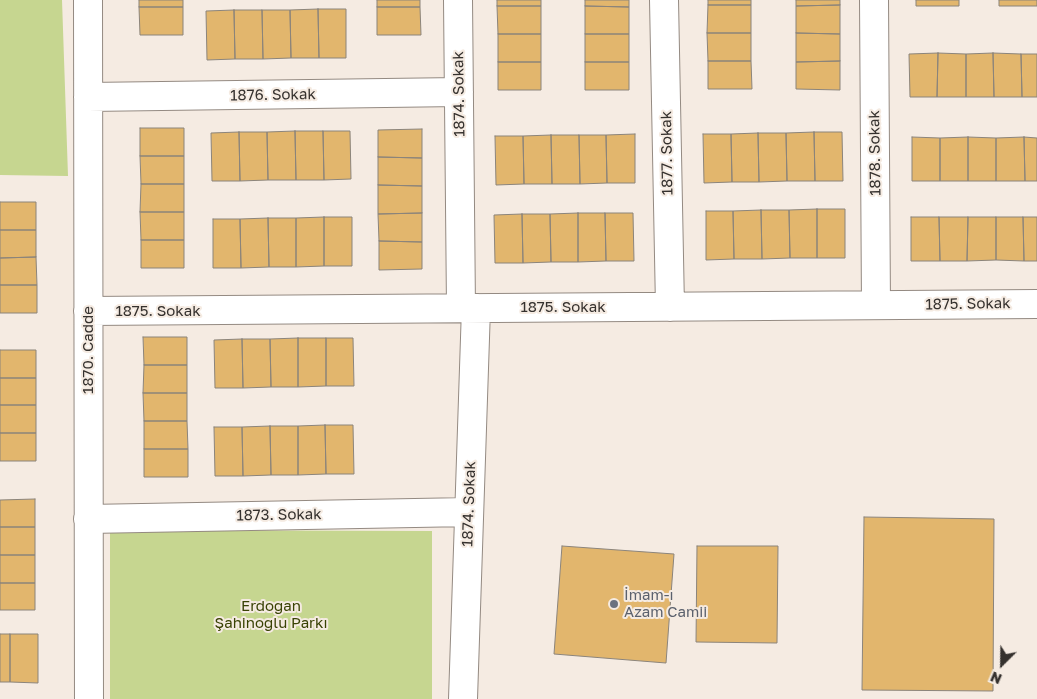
<!DOCTYPE html>
<html>
<head>
<meta charset="utf-8">
<style>
	body { margin:0 }
	#map { position:relative; width:1037px; height:699px; overflow:hidden; background:#f5ebe2; font-family:"Golos Text",sans-serif }
	canvas { display:block }
	.north { position:absolute; left:977px; top:639px; width:50px; height:50px; -webkit-text-stroke:4px #f5ebe2; paint-order:stroke; rotate:203deg; font-size:14px; font-weight:700; line-height:20px; text-align:center; color:#35312e }
	.north::after { content:''; display:block; margin:auto; width:18px; height:22px; background:#35312e; clip-path:polygon(50% 0,100% 100%,50% 72%,0 100%) }
</style>
</head>
<body>
<div id="map">
<canvas width="1037" height="699"></canvas>
<div class="north">N</div>
</div>
<script>
const ctx = document.querySelector('canvas').getContext('2d');
ctx.lineJoin = 'round';
function fillPath(path, color) {
  ctx.fillStyle = color;
  ctx.fill(path, 'evenodd');
}
function shape(rows) {
  const path = new Path2D();
  for (const r of rows) {
    path.moveTo(r[0], r[1]);
    for (let i = 2; i < r.length; i += 2) path.lineTo(r[i], r[i + 1]);
  }
  return path;
}
function trace(path, color, width, dash) {
  ctx.strokeStyle = color;
  ctx.lineWidth = width;
  ctx.lineCap = dash ? 'butt' : 'round';
  ctx.setLineDash(dash || []);
  ctx.stroke(path);
}
function label(font, color, halo, rows, align = 'center') {
  ctx.font = font + ' "Golos Text",sans-serif';
  ctx.lineWidth = 4;
  ctx.setLineDash([]);
  ctx.textBaseline = 'middle';
  ctx.strokeStyle = halo;
  ctx.fillStyle = color;
  for (const [text, x, y, turn = 0] of rows) {
    ctx.save();
    ctx.translate(x, y);
    ctx.rotate((+turn || 0) * Math.PI / 180);
    ctx.textAlign = isNaN(turn) ? turn : align;
    if (halo) ctx.strokeText(text, 0, 0);
    ctx.fillText(text, 0, 0);
    ctx.restore();
  }
}
fillPath(shape([
	[0,0,62,0,68,176,0,175],
	[110,530,432,531,432,699,110,699]
]), '#c6d690');
const building = shape([
	[139,0,183,0,183,7,139,7,139,0],
	[377,0,420,0,420,7,377,7,377,0],
	[497,0,541,0,541,6,497,6,497,0],
	[585,0,629,0,629,7,585,6,585,0],
	[708,0,751,0,751,5,708,5,708,0],
	[796,0,840,0,840,5,796,6,796,0],
	[916,0,959,0,959,6,916,6,916,0],
	[999,0,1037,0,1037,6,999,6,999,0],
	[708,5,751,5,751,33,707,33,708,5],
	[840,5,840,34,796,33,796,6,840,5],
	[497,6,541,6,541,34,498,34,497,6],
	[585,6,629,7,629,34,585,34,585,6],
	[139,7,183,7,183,35,140,35,139,7],
	[377,7,420,7,421,35,377,35,377,7],
	[318,9,319,58,291,58,290,10,318,9],
	[318,9,346,9,346,58,319,58,318,9],
	[234,10,235,59,207,60,206,11,234,10],
	[234,10,262,10,263,59,235,59,234,10],
	[262,10,290,10,291,58,263,59,262,10],
	[707,33,751,33,751,61,708,61,707,33],
	[796,33,840,34,840,61,796,62,796,33],
	[498,34,541,34,541,62,498,62,498,34],
	[585,34,629,34,629,62,585,62,585,34],
	[938,53,937,97,910,97,909,54,938,53],
	[938,53,966,54,966,97,937,97,938,53],
	[993,53,994,97,966,97,966,54,993,53],
	[993,53,1021,54,1022,97,994,97,993,53],
	[1021,54,1037,54,1037,97,1022,97,1021,54],
	[708,61,751,61,752,89,708,89,708,61],
	[840,61,840,90,796,89,796,62,840,61],
	[498,62,541,62,541,90,498,90,498,62],
	[585,62,629,62,629,90,585,90,585,62],
	[140,128,184,128,184,156,140,156,140,128],
	[422,129,422,158,378,157,378,130,422,129],
	[295,131,296,180,268,180,267,132,295,131],
	[295,131,323,131,324,180,296,180,295,131],
	[323,131,350,131,351,179,324,180,323,131],
	[239,132,240,181,212,181,211,133,239,132],
	[239,132,267,132,268,180,240,181,239,132],
	[814,132,842,132,843,181,815,181,814,132],
	[814,132,815,181,787,181,786,133,814,132],
	[758,133,759,182,732,182,731,134,758,133],
	[758,133,786,133,787,181,759,182,758,133],
	[635,134,635,183,607,183,606,135,635,134],
	[703,134,731,134,732,182,704,183,703,134],
	[551,135,552,184,524,184,523,136,551,135],
	[551,135,579,135,580,184,552,184,551,135],
	[579,135,606,135,607,183,580,184,579,135],
	[495,136,523,136,524,184,496,185,495,136],
	[912,137,940,138,940,181,912,181,912,137],
	[968,137,968,181,940,181,940,138,968,137],
	[968,137,996,138,996,181,968,181,968,137],
	[1024,137,1037,138,1037,181,1025,181,1024,137],
	[1024,137,1025,181,996,181,996,138,1024,137],
	[140,156,184,156,184,184,141,184,140,156],
	[378,157,422,158,422,186,378,185,378,157],
	[141,184,184,184,184,212,140,212,141,184],
	[378,185,422,186,422,213,378,214,378,185],
	[0,202,36,202,36,230,0,230,0,202],
	[817,209,817,258,790,258,789,210,817,209],
	[817,209,845,209,845,258,817,258,817,209],
	[761,210,762,259,734,259,733,211,761,210],
	[761,210,789,210,790,258,762,259,761,210],
	[706,211,733,211,734,259,706,260,706,211],
	[140,212,184,212,184,240,141,240,140,212],
	[422,213,422,242,379,241,378,214,422,213],
	[578,213,578,262,551,262,550,214,578,213],
	[578,213,605,213,606,261,578,262,578,213],
	[605,213,633,213,634,261,606,261,605,213],
	[522,214,550,214,551,262,523,263,522,214],
	[522,214,523,263,495,263,494,215,522,214],
	[324,217,324,266,296,267,296,218,324,217],
	[324,217,352,217,352,266,324,266,324,217],
	[911,217,939,217,940,261,911,261,911,217],
	[939,217,968,217,967,261,940,261,939,217],
	[968,217,996,217,996,260,967,261,968,217],
	[996,217,1023,217,1024,261,996,260,996,217],
	[1023,217,1037,217,1037,261,1024,261,1023,217],
	[268,218,269,267,241,268,240,219,268,218],
	[268,218,296,218,296,267,269,267,268,218],
	[213,219,240,219,241,268,213,268,213,219],
	[0,230,36,230,36,257,0,258,0,230],
	[141,240,184,240,184,268,141,268,141,240],
	[379,241,422,242,422,269,379,270,379,241],
	[36,257,37,285,0,285,0,258,36,257],
	[0,285,37,285,37,313,0,313,0,285],
	[143,337,187,337,187,365,144,365,143,337],
	[298,338,298,387,271,387,270,339,298,338],
	[298,338,326,338,326,386,298,387,298,338],
	[326,338,353,338,354,386,326,386,326,338],
	[242,339,270,339,271,387,243,388,242,339],
	[242,339,243,388,215,388,214,340,242,339],
	[0,350,36,350,36,378,0,378,0,350],
	[144,365,187,365,187,393,143,393,144,365],
	[0,378,36,378,36,405,0,405,0,378],
	[143,393,187,393,187,421,144,421,143,393],
	[0,405,36,405,36,433,0,433,0,405],
	[144,421,187,421,188,449,144,449,144,421],
	[325,425,326,474,298,475,298,426,325,425],
	[325,425,353,425,354,474,326,474,325,425],
	[270,426,271,475,243,476,242,427,270,426],
	[270,426,298,426,298,475,271,475,270,426],
	[214,427,242,427,243,476,215,476,214,427],
	[0,433,36,433,36,461,0,461,0,433],
	[144,449,188,449,188,477,144,477,144,449],
	[35,499,35,527,0,527,0,500,35,499],
	[864,517,994,519,993,691,862,690,864,517],
	[0,527,35,527,35,555,0,555,0,527],
	[562,546,674,554,666,663,554,654,562,546],
	[697,546,778,546,777,643,696,642,697,546],
	[0,555,35,555,35,583,0,583,0,555],
	[0,583,35,583,35,610,0,610,0,583],
	[0,634,10,634,10,682,0,682,0,634],
	[10,634,38,634,38,683,10,682,10,634]
]);
fillPath(building, '#e2b66d');
trace(building, '#8b847b', 1);
const minor = shape([
	[88,0,89,699],
	[458,0,461,308],
	[664,0,670,307],
	[874,0,876,305],
	[88,97,459,92],
	[88,311,1037,304],
	[88,519,469,512],
	[463,699,476,308]
]);
trace(minor, '#948a82', 30);
trace(minor, '#fff', 28);
for (const [x, y, r, color] of [
	[614,604,5,"#6b7280"]
]) {
  const dot = new Path2D();
  dot.arc(x, y, r, 0, 2 * Math.PI);
  ctx.fillStyle = color;
  ctx.fill(dot);
  trace(dot, '#f5ebe2', 2);
}
label('15px', '#35312e', '#f5ebe2', [
	["1874. Sokak",459,94,-91],
	["1876. Sokak",273,95,-1],
	["1877. Sokak",667,153,-91],
	["1878. Sokak",875,153,-91],
	["1875. Sokak",968,304,-1],
	["1875. Sokak",563,307],
	["1875. Sokak",158,311],
	["1870. Cadde",88,350,-90],
	["1874. Sokak",469,504,-88],
	["1873. Sokak",279,515,-1]
]);
label('15px', '#5b616d', '#f5ebe2', [
	["İmam-ı",624,595],
	["Azam Camii",624,612]
], 'left');
label('15px', '#394204', '#f5ebe2', [
	["Erdoğan",271,606],
	["Şahinoğlu Parkı",271,623]
]);
</script>
</body>
</html>
